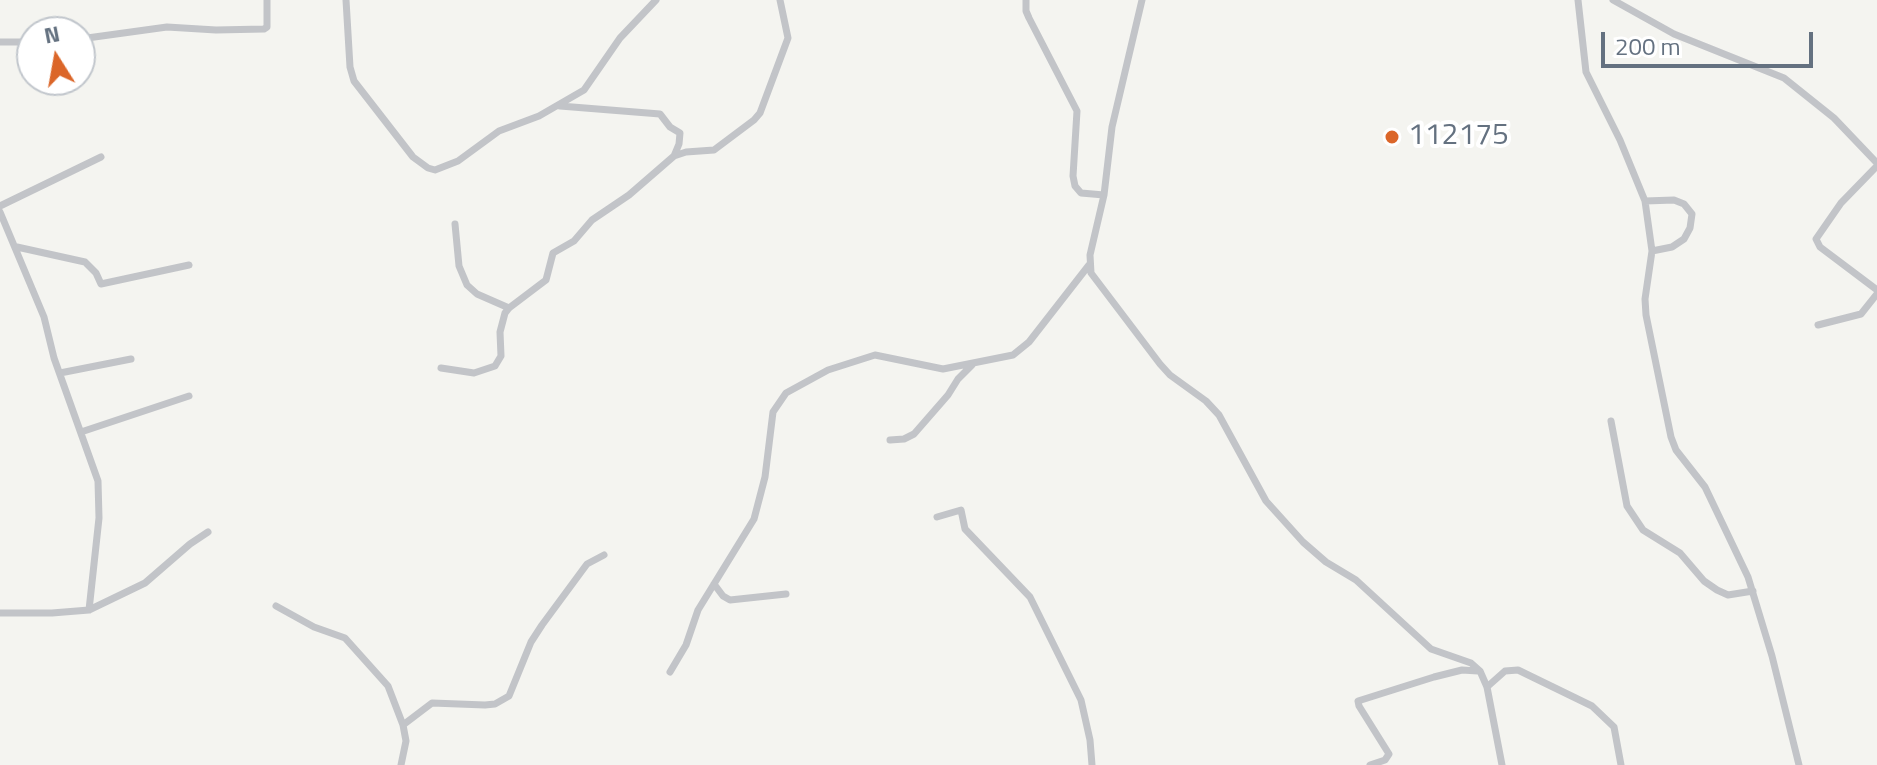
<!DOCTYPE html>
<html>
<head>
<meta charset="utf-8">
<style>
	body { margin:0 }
	#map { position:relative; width:1877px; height:765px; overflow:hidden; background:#f4f4f0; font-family:"Titillium Web",sans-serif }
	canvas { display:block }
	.north { position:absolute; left:16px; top:16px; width:80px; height:80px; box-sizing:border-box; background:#fff; border:2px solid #c1c6cc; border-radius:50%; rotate:349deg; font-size:22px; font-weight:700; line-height:32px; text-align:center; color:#647180 }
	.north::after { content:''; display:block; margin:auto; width:28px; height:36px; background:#db6629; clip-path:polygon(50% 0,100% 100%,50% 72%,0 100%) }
	.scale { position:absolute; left:1601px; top:32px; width:212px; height:36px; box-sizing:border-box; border:4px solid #647180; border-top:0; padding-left:10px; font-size:24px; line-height:28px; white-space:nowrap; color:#647180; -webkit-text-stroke:6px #fff; paint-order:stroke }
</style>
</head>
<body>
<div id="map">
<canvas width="1877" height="765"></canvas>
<div class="north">N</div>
<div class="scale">200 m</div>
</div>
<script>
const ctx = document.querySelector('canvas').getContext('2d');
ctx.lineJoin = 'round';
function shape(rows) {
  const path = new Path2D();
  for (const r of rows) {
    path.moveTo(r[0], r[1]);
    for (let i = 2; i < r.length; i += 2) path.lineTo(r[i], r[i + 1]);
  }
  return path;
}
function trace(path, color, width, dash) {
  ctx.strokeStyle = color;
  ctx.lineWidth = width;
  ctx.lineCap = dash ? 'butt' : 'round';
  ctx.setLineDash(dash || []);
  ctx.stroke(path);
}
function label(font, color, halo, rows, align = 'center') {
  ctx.font = font + ' "Titillium Web",sans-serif';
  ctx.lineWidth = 8;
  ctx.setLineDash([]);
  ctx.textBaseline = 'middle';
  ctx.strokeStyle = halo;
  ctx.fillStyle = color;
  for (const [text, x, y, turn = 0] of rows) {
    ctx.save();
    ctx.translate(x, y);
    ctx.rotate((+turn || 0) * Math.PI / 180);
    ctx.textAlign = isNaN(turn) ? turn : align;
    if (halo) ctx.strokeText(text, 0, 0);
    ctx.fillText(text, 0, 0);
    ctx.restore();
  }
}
trace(shape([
	[346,0,350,67,354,81,413,157,428,168,435,170,458,161,499,131,539,116,584,90,620,38,656,0],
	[1026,0,1026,11,1029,18,1077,111,1073,176,1075,186,1081,193,1104,195],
	[1142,0,1112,127,1104,195,1090,255,1091,273,1160,364,1170,375,1206,401,1219,415,1266,501,1303,542,1326,562,1356,580,1431,649,1471,663,1480,671,1487,687,1502,765],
	[1578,0,1586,72,1620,140,1645,201,1652,251,1645,299,1646,315,1671,437,1676,450,1705,487,1748,577,1772,656,1799,765],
	[1613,0,1674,34,1784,78,1834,118,1877,163],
	[80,39,167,27,216,30,264,29,267,27,267,0],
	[0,42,32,42],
	[560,106,660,114,670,127,680,133,679,144,674,156],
	[1877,166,1841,203,1816,239,1820,247,1877,290],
	[1645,201,1674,200,1684,204,1692,214,1690,228,1684,239,1672,247,1652,251],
	[0,206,101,157],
	[0,212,44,317,54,358,98,481,99,518,89,610],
	[455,224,459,266,467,285,477,294,509,308],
	[17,247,85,262,96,273,101,284,189,265],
	[1818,325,1861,314,1877,294],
	[441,368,474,373,495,366,501,356,500,332,505,313,509,308,546,280,553,253,574,241,592,220,629,195,674,156,686,152,714,150,754,120,760,113,788,38,780,0],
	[60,373,131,359],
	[1611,421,1627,506,1643,530,1680,553,1704,581,1717,590,1728,595,1753,591],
	[81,432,189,396],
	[890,440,904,439,914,434,948,395,958,379,972,365],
	[937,517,961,510,965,529,1030,597,1081,700,1090,740,1092,765],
	[714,584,723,596,730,600,786,594],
	[276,606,314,627,345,638,388,686,403,725,406,741,401,765],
	[0,613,52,613,89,610,145,583,190,544,208,532],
	[670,672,686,645,698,610,754,519,765,477,773,412,786,393,828,370,875,355,943,369,1013,355,1029,342,1089,265],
	[1487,687,1505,671,1518,670,1592,706,1614,727,1621,765],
	[403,725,432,703,485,705,495,704,509,696,531,642,542,625,587,564,604,555],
	[1370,765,1385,760,1389,754,1359,706,1358,701,1434,677,1462,670,1478,671]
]), '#c2c4c8', 7);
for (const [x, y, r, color] of [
	[1392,137,8,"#db6629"]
]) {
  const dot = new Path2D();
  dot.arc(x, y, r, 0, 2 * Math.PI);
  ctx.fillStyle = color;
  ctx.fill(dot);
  trace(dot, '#fff', 3);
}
label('30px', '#647180', '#fff', [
	["112175",1408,137]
], 'left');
</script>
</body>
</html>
